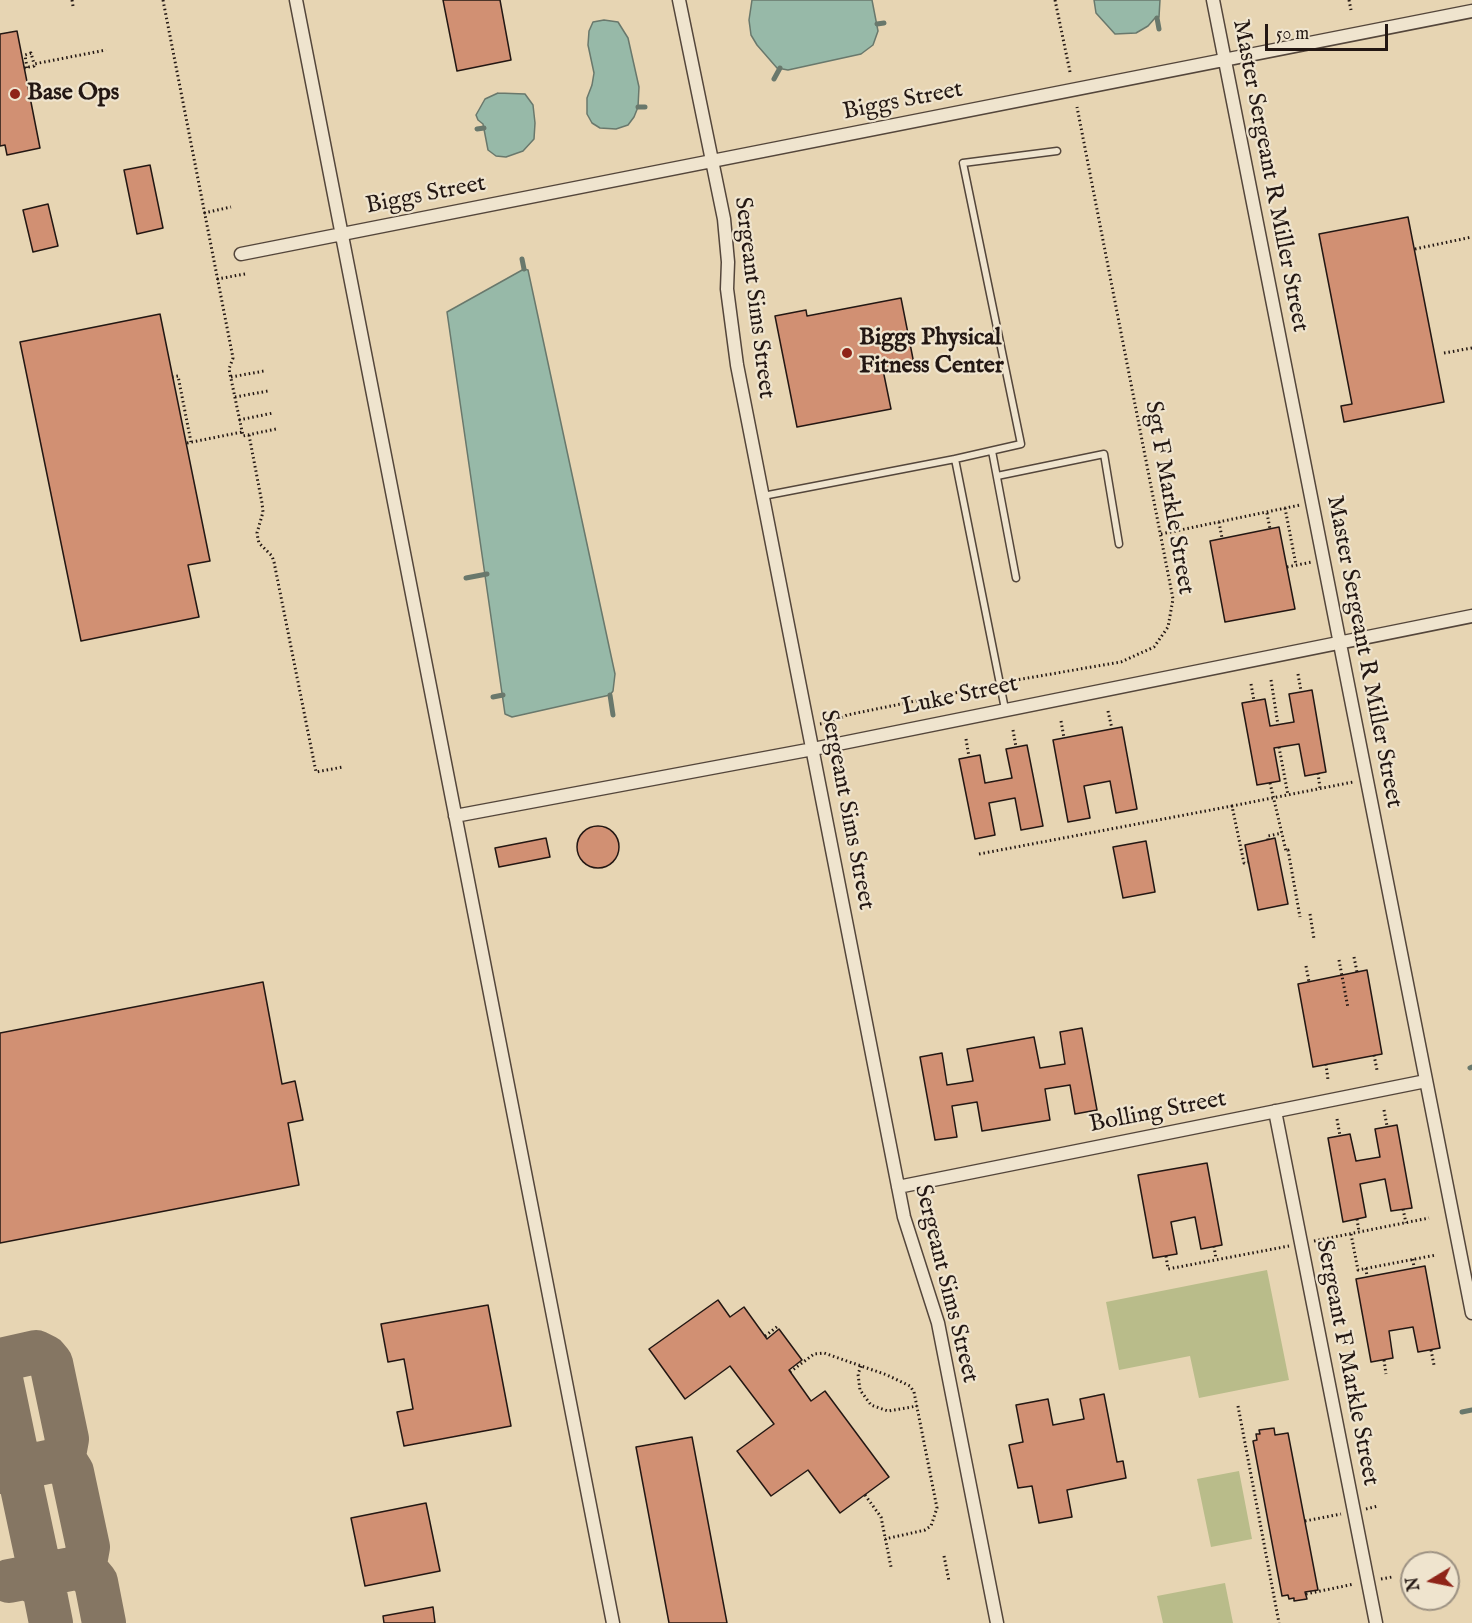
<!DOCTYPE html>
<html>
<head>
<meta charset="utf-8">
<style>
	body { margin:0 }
	#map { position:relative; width:1472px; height:1623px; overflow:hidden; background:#e7d5b3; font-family:"IM FELL English",serif }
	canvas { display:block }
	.north { position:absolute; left:1400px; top:1551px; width:60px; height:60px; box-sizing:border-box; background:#efe4ce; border:2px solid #9d9283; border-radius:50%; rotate:260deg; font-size:16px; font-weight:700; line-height:24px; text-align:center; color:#231713 }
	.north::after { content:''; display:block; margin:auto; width:21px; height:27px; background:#8f2418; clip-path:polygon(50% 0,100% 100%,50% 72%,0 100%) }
	.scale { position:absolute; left:1265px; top:24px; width:123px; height:27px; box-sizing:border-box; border:3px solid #231713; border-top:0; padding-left:8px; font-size:18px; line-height:21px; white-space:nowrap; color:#231713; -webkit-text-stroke:4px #efe4ce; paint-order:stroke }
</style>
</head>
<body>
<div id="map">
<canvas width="1472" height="1623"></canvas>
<div class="north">N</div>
<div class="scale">50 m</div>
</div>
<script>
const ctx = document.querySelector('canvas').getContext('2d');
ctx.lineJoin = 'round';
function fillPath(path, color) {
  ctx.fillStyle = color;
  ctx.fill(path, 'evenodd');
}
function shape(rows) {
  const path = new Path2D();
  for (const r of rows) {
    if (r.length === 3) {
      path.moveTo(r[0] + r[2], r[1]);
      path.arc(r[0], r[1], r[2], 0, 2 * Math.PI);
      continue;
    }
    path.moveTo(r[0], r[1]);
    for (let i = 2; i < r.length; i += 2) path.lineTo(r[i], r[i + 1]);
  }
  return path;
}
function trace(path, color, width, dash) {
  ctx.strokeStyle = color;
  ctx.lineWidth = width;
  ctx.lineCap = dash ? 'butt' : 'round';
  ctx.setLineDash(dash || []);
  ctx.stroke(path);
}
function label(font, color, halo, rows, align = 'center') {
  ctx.font = font + ' "IM FELL English",serif';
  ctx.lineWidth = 4.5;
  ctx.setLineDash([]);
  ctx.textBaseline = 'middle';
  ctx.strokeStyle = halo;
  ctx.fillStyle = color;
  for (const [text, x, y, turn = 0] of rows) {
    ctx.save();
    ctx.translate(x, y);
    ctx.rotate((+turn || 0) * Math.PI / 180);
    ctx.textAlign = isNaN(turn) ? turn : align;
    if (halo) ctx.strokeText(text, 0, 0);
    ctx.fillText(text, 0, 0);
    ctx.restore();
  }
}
fillPath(shape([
	[1267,1270,1289,1380,1199,1398,1190,1356,1119,1370,1106,1302],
	[1239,1471,1252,1539,1211,1547,1197,1479],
	[1225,1583,1233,1623,1163,1623,1157,1596]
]), '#b9bc8a');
const water = shape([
	[752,0,872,0,878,31,873,45,861,54,788,70,777,68,757,45,751,35,749,20,752,0],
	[1094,0,1160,0,1159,17,1155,18,1148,26,1136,33,1115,34,1096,13,1094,0],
	[604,20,618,22,628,38,639,87,638,107,634,117,628,125,616,129,600,128,592,123,587,114,587,98,592,85,594,73,588,45,589,31,593,22,604,20],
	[498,93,525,94,533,105,535,123,534,139,523,151,506,157,496,156,488,150,483,124,478,120,476,115,485,99,498,93],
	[524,269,528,270,615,674,613,691,610,695,512,717,505,714,447,312,524,269]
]);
fillPath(water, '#97b9a8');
trace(water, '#69786c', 1.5);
trace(shape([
	[1157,18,1159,29],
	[877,24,884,23],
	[774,79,780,68],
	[638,107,645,107],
	[477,129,484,128],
	[522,259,524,269],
	[466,578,487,574],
	[610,695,613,715],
	[493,697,503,695],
	[1470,1068,1472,1067],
	[1462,1412,1472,1410]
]), '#69786c', 5);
trace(shape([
	[0,1360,36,1352,46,1357,51,1363,67,1439,65,1450,57,1460,0,1472],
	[0,1374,16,1451,15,1462,7,1471,16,1475,21,1483,37,1558,35,1569,26,1578,39,1584,45,1593,51,1623],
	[57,1460,67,1464,72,1472,88,1547,86,1558,76,1568],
	[9,1581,76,1568,87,1571,96,1582,104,1623]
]), '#857663', 44);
const building = shape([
	[443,0,500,0,511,60,457,71,443,0],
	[17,31,40,148,7,155,5,145,0,146,0,34,17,31],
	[150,165,163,228,137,234,124,170,150,165],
	[48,204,58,246,33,252,23,210,48,204],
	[1408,217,1444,402,1344,422,1341,406,1352,404,1319,234,1408,217],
	[901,298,914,364,883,370,891,409,797,427,775,316,806,310,807,316,901,298],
	[160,314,210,561,188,565,199,617,81,641,20,342,160,314],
	[1279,527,1295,609,1225,622,1210,541,1279,527],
	[1312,690,1326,772,1305,776,1299,744,1274,748,1280,781,1257,785,1242,703,1265,699,1270,726,1294,722,1289,694,1312,690],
	[1122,727,1137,809,1116,813,1110,781,1084,786,1090,818,1068,822,1053,740,1122,727],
	[1027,745,1043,826,1021,830,1015,798,989,803,995,835,975,839,959,759,980,755,985,783,1012,778,1006,749,1027,745],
	[598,847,21],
	[546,838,550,857,499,867,495,848,546,838],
	[1275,838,1288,904,1258,910,1245,845,1275,838],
	[1146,841,1155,892,1123,898,1113,847,1146,841],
	[1367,970,1382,1054,1313,1067,1298,984,1367,970],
	[263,982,282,1084,295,1081,303,1120,288,1123,299,1185,0,1243,0,1033,263,982],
	[1082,1028,1097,1110,1075,1114,1070,1085,1045,1089,1050,1120,982,1131,977,1102,952,1106,957,1137,935,1140,920,1057,942,1053,947,1085,973,1081,967,1049,1034,1037,1040,1068,1065,1064,1060,1032,1082,1028],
	[1397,1125,1412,1208,1391,1211,1385,1179,1360,1184,1366,1217,1343,1222,1328,1138,1350,1134,1356,1161,1380,1157,1375,1129,1397,1125],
	[1207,1163,1222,1245,1201,1249,1195,1217,1171,1222,1177,1254,1153,1258,1138,1175,1207,1163],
	[1425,1266,1440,1348,1418,1352,1413,1327,1389,1331,1393,1358,1371,1362,1356,1279,1425,1266],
	[718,1300,730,1317,744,1307,767,1339,779,1329,802,1360,789,1370,811,1401,825,1391,889,1477,840,1513,808,1470,771,1496,737,1451,774,1424,730,1366,685,1399,649,1349,718,1300],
	[488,1305,511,1426,404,1446,397,1412,413,1409,404,1359,388,1362,381,1324,488,1305],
	[1104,1394,1117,1462,1123,1461,1126,1478,1067,1490,1072,1517,1039,1523,1032,1486,1018,1488,1009,1445,1023,1442,1016,1405,1048,1399,1053,1425,1084,1419,1080,1399,1104,1394],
	[1274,1428,1275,1435,1288,1433,1318,1590,1305,1592,1307,1599,1294,1601,1294,1598,1289,1599,1288,1595,1282,1596,1253,1441,1257,1440,1256,1434,1260,1434,1259,1430,1274,1428],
	[692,1437,727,1623,669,1623,636,1447,692,1437],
	[426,1503,440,1571,365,1586,351,1518,426,1503],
	[433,1607,435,1623,384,1623,383,1616,433,1607]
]);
fillPath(building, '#d19073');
trace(building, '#231713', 1.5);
const lane = shape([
	[992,451,1016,578],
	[997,476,1104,454,1119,544],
	[763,496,955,459],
	[1005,709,955,459,1021,444,963,163,1057,151]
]);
const street = shape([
	[296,0,613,1623],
	[679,0,724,219,728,262,727,289,737,365,904,1217,938,1323,997,1623],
	[1213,0,1472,1313],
	[241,254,1472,11],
	[455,816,813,749,1472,616],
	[1275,1111,1376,1623],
	[898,1187,1426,1081]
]);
trace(lane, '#54463b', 9);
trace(street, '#54463b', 15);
trace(shape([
	[72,0,73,6],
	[163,0,233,358,229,369,243,436,276,429],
	[1055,0,1070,72],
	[1349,0,1351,10],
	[24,68,34,66,34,64,106,50],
	[27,68,25,55,31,53,34,64],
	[204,213,231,207],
	[1415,249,1472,237],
	[217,279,245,274],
	[1444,353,1472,348],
	[172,377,178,376,191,442],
	[231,377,264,371],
	[235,397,268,391],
	[239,420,273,413],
	[249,435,262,503,263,512,257,533,258,539,259,543,272,556,274,562,316,772,343,767],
	[187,443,242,432],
	[1285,508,1296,565],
	[1267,513,1270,529],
	[1219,522,1222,538],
	[1161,534,1300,505],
	[1287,567,1312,562],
	[1298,674,1301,691],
	[1271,680,1278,725],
	[1010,681,1121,662,1154,647,1168,627,1173,599,1077,107],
	[1251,684,1254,701],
	[1108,711,1112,729],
	[1061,721,1064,738],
	[820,724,832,722,847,715,989,686],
	[1013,730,1016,747],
	[966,739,969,757],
	[1279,747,1288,795],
	[1318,773,1320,788],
	[1270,783,1286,851,1288,850,1300,917],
	[1268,840,1268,836,1282,833],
	[979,854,1232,806],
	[1249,862,1244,863,1232,806,1353,782],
	[1310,914,1314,939],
	[1354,957,1357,972],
	[1339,960,1348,1008],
	[1306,966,1309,982],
	[1374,1055,1377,1070],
	[1326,1064,1328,1080],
	[1384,1110,1387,1126],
	[1337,1119,1340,1136],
	[1403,1209,1406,1223],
	[1357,1219,1359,1232],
	[1351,1234,1358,1270,1436,1255],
	[1314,1241,1429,1218],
	[1214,1246,1216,1259],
	[1166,1256,1168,1269,1289,1246],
	[1413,1259,1414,1268],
	[1366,1268,1367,1277],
	[765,1336,778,1326],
	[1431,1350,1434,1365],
	[1384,1360,1386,1374],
	[861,1366,858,1374,860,1390,871,1405,888,1411,917,1406],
	[790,1372,814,1354,824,1353,887,1375,910,1386,914,1392,937,1508,931,1526,925,1530,885,1539],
	[1238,1406,1279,1623],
	[865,1495,881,1517,891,1567],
	[1366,1509,1378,1506],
	[1305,1521,1341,1514],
	[944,1556,949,1581],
	[1381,1579,1392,1577],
	[1306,1594,1354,1584]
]), '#231713', 3, [1.5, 3]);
trace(lane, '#efe4ce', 6);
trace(street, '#efe4ce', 12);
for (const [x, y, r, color] of [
	[15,94,6,"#8f2418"],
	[847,353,6,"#8f2418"]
]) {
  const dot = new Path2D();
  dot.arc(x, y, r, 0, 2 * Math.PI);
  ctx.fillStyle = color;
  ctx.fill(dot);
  trace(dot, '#efe4ce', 2);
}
label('bold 24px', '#231713', '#efe4ce', [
	["Base Ops",27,94],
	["Biggs Physical",859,339],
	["Fitness Center",859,367]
], 'left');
label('24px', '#231713', '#efe4ce', [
	["Biggs Street",903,102,-11],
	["Master Sergeant R Miller Street",1269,176,79],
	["Biggs Street",426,196,-11],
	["Sergeant Sims Street",753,298,83],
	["Sgt F Markle Street",1168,498,80],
	["Master Sergeant R Miller Street",1363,652,79],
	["Luke Street",960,697,-12],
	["Sergeant Sims Street",846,810,79],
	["Bolling Street",1158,1113,-11],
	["Sergeant Sims Street",945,1284,76],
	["Sergeant F Markle Street",1346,1363,79]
]);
</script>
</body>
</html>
